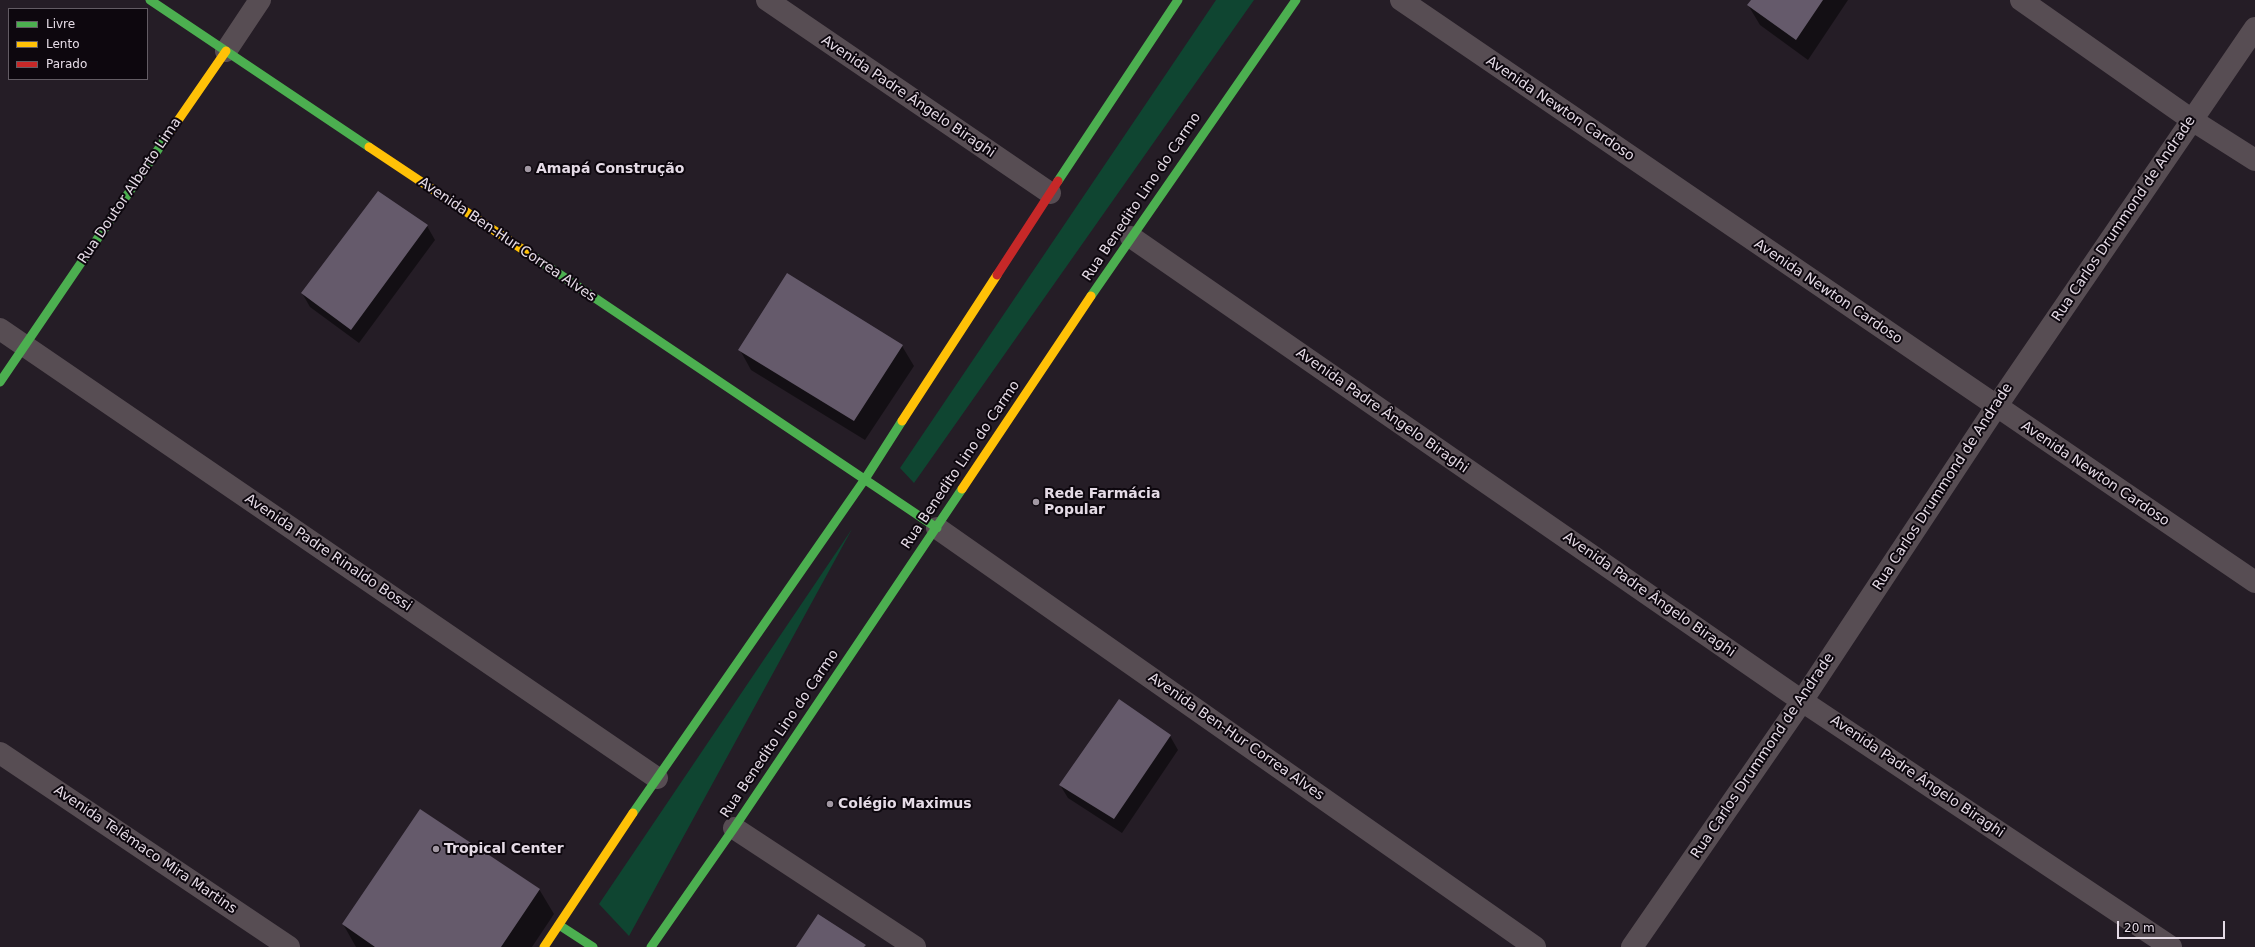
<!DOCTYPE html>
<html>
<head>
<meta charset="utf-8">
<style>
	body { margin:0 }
	#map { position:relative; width:2255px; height:947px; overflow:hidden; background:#251d26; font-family:"DejaVu Sans",sans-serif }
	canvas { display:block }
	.legend { position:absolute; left:8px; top:8px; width:140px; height:72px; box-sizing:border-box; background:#0d070e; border:1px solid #635c64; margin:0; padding:5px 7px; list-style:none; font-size:12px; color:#e5dbe6 }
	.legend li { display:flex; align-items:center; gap:8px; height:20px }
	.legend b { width:20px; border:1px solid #635c64 }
	.scale { position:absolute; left:2117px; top:921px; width:108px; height:18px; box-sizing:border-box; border:2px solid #e5dbe6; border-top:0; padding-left:5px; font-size:12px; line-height:14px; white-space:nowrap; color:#e5dbe6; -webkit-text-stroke:3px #0d070e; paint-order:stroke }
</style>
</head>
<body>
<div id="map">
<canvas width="2255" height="947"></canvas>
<ul class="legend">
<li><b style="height:5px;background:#4caf50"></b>Livre</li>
<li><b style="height:5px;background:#ffc107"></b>Lento</li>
<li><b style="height:5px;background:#c62828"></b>Parado</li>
</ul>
<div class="scale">20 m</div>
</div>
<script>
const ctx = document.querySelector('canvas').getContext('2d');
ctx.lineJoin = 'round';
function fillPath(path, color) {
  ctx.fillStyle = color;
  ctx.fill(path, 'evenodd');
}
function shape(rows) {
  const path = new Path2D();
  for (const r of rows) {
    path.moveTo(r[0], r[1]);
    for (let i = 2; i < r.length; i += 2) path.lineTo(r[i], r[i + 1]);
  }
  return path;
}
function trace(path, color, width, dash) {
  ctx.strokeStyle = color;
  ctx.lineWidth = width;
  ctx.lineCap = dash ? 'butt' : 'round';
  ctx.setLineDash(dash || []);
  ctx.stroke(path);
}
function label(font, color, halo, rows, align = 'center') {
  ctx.font = font + ' "DejaVu Sans",sans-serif';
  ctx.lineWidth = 4;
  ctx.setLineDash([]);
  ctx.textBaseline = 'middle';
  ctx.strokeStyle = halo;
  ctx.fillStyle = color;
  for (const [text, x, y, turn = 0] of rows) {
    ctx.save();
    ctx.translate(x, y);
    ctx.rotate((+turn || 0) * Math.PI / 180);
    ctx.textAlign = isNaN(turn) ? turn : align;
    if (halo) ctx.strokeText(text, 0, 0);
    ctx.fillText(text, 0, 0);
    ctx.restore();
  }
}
fillPath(shape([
	[1216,0,1254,0,914,483,900,468],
	[852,529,629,936,599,904]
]), '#0f4531');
fillPath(shape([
	[1752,0,1848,0,1808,60,1760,25,1748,5],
	[427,226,435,240,359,343,310,307,302,293],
	[788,274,902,346,914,366,865,440,751,370,740,350],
	[1170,736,1178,750,1122,833,1068,798,1060,785],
	[539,889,554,914,532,947,356,947,343,924]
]), '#0007');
fillPath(shape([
	[1751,0,1823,0,1796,40,1747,5],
	[378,191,428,225,351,330,301,293],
	[787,273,903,345,854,421,738,350],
	[1119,699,1171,735,1114,819,1059,785],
	[420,809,540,889,501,947,375,947,342,924],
	[818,914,866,945,864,947,796,947]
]), '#655a6b');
trace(shape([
	[767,0,1050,193],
	[1401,0,2255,582],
	[2021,0,2192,120,2255,160],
	[226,51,260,0],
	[1131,237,1802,701,2171,947],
	[0,329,657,778],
	[937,528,1535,947],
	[0,753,289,947],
	[734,828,915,947],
	[1632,947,1802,701,1996,407,2255,28]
]), '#574d53', 22);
trace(shape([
	[150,0,369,147],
	[1058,181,1178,0],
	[531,255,937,528],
	[1091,296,1296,0],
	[0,382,170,132],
	[633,813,865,479,902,421],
	[559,925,593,947],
	[651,947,734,828,962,489]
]), '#4caf50', 9);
trace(shape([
	[170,132,226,51],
	[369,147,531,255],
	[902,421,997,275],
	[962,489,1091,296],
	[544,947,633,813]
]), '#ffc107', 9);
trace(shape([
	[997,275,1058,181]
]), '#c62828', 9);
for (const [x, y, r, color] of [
	[528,169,4,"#a298a3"],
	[1036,502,4,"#a298a3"],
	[830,804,4,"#a298a3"],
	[436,849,4,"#a298a3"]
]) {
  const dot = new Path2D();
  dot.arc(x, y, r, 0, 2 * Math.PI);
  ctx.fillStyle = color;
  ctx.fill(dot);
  trace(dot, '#0d070e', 1.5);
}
label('14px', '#e5dbe6', '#0d070e', [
	["Avenida Padre Ângelo Biraghi",908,97,34],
	["Avenida Newton Cardoso",1560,109,34],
	["Rua Doutor Alberto Lima",130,191,-56],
	["Rua Benedito Lino do Carmo",1142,197,-56],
	["Rua Carlos Drummond de Andrade",2124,219,-56],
	["Avenida Ben-Hur Correa Alves",507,240,34],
	["Avenida Newton Cardoso",1828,292,34],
	["Avenida Padre Ângelo Biraghi",1382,411,35],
	["Rua Benedito Lino do Carmo",961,465,-56],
	["Avenida Newton Cardoso",2095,474,34],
	["Rua Carlos Drummond de Andrade",1943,487,-57],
	["Avenida Padre Rinaldo Bossi",328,553,34],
	["Avenida Padre Ângelo Biraghi",1649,595,35],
	["Rua Benedito Lino do Carmo",780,734,-56],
	["Avenida Ben-Hur Correa Alves",1236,737,35],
	["Rua Carlos Drummond de Andrade",1763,756,-56],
	["Avenida Padre Ângelo Biraghi",1917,777,34],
	["Avenida Telêmaco Mira Martins",145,850,34]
]);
label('bold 14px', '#e5dbe6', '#0d070e', [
	["Amapá Construção",536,169],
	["Rede Farmácia",1044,494],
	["Popular",1044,510],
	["Colégio Maximus",838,804],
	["Tropical Center",444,849]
], 'left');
</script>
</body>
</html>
